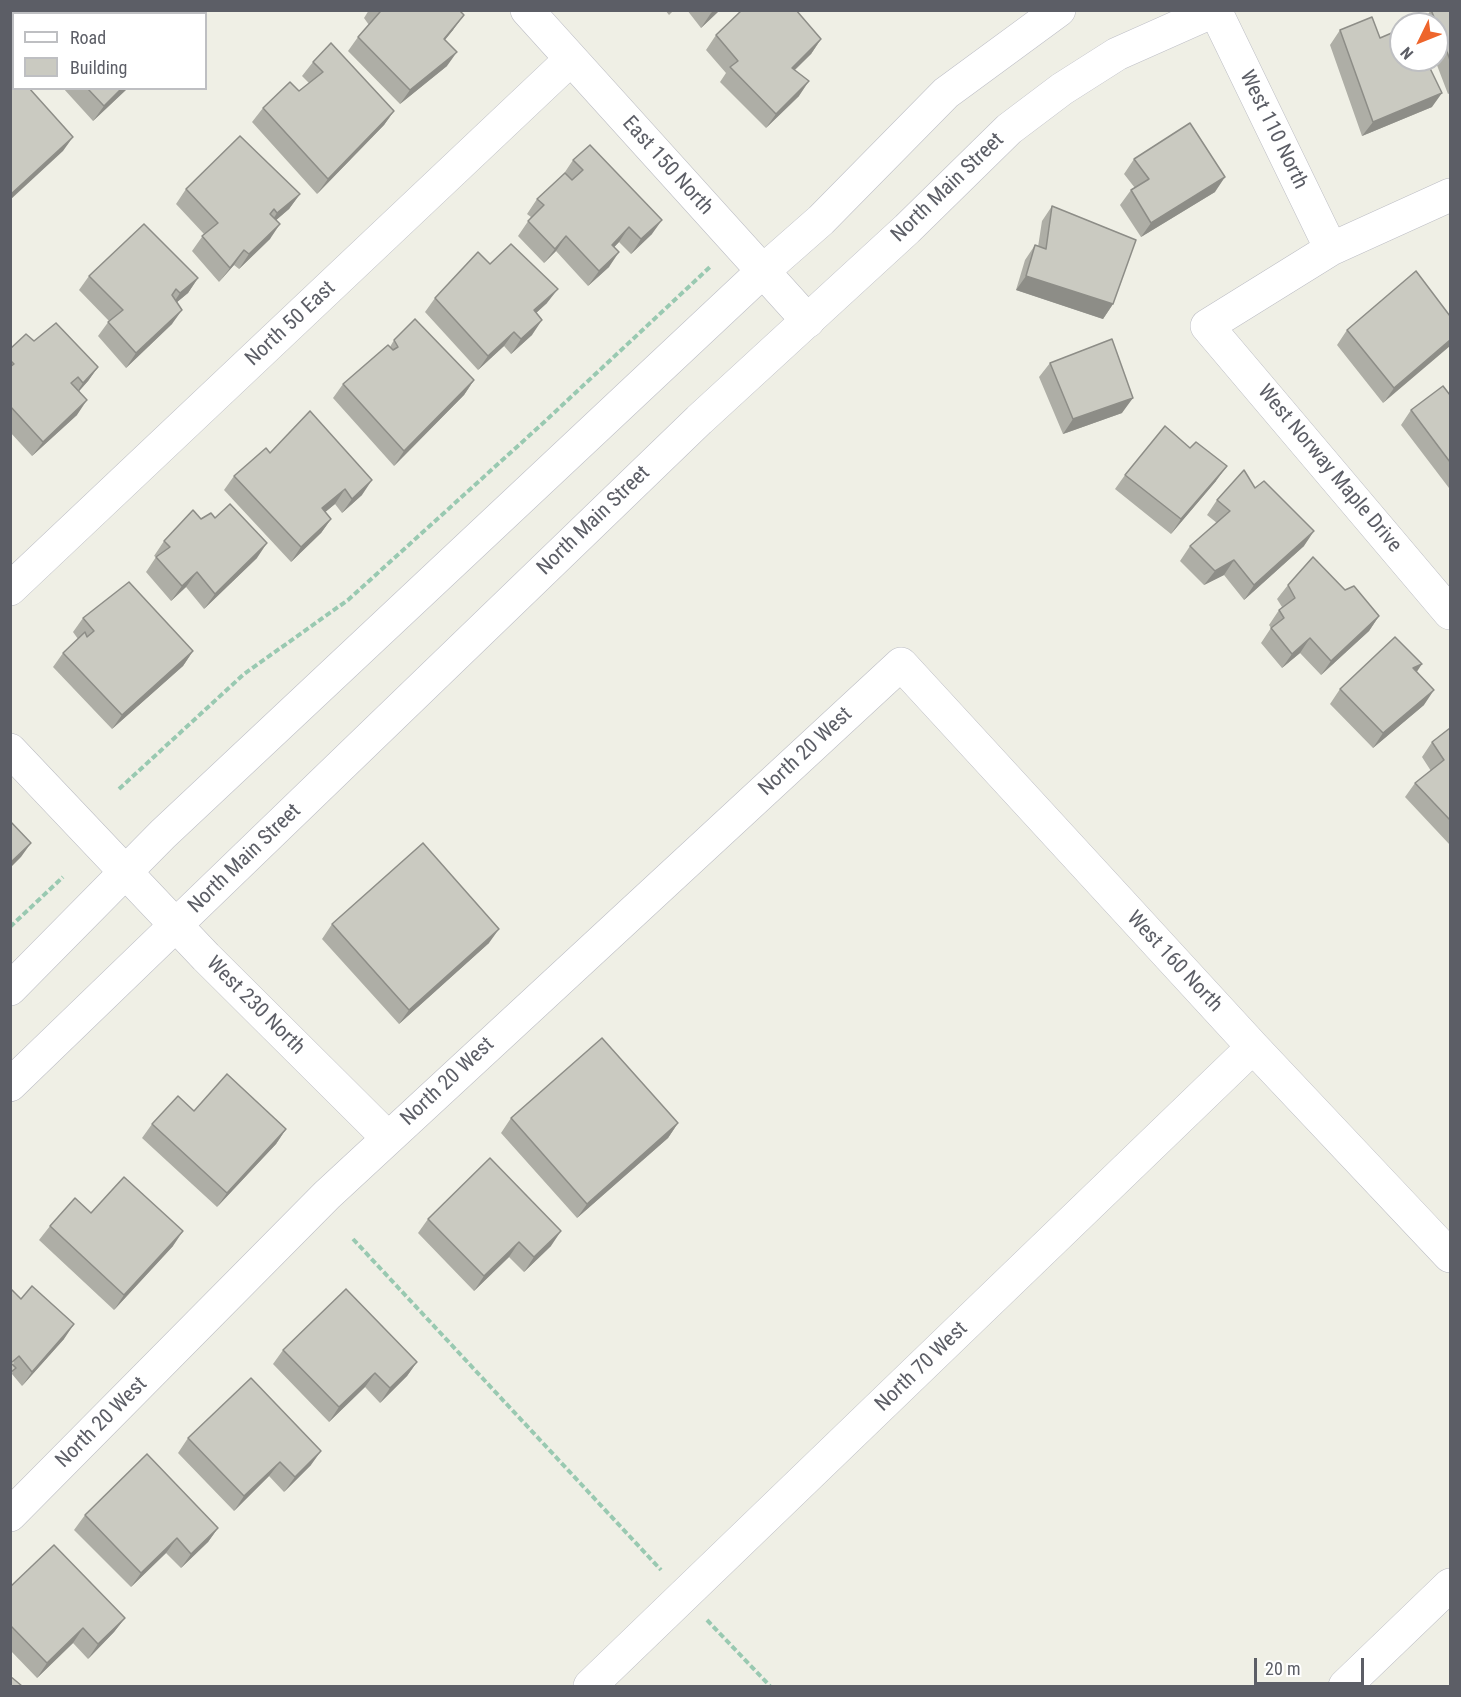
<!DOCTYPE html>
<html>
<head>
<meta charset="utf-8">
<style>
	body { margin:0 }
	#map { position:relative; width:1461px; height:1697px; overflow:hidden; background:#efefe5; font-family:"Roboto Condensed",sans-serif }
	canvas { display:block }
	.frame { position:absolute; inset:0; border:12px solid #5c5e66; pointer-events:none }
	.legend { position:absolute; left:12px; top:12px; width:195px; height:78px; box-sizing:border-box; background:#fff; border:2px solid #bebfc2; margin:0; padding:8px 10px; list-style:none; font-size:18px; color:#5c5e66 }
	.legend li { display:flex; align-items:center; gap:12px; height:30px }
	.legend b { width:30px; border:2px solid #bebfc2 }
	.north { position:absolute; left:1389px; top:12px; width:60px; height:60px; box-sizing:border-box; background:#fff; border:2px solid #bebfc2; border-radius:50%; rotate:227deg; font-size:16px; font-weight:700; line-height:24px; text-align:center; color:#5c5e66 }
	.north::after { content:''; display:block; margin:auto; width:21px; height:27px; background:#ee652c; clip-path:polygon(50% 0,100% 100%,50% 72%,0 100%) }
	.scale { position:absolute; left:1254px; top:1658px; width:110px; height:27px; box-sizing:border-box; border:3px solid #5c5e66; border-top:0; padding-left:8px; font-size:18px; line-height:21px; white-space:nowrap; color:#5c5e66; -webkit-text-stroke:4px #fff; paint-order:stroke }
</style>
</head>
<body>
<div id="map">
<canvas width="1461" height="1697"></canvas>
<div class="frame"></div>
<ul class="legend">
<li><b style="height:8px;background:#fff"></b>Road</li>
<li><b style="height:16px;background:#cacac1"></b>Building</li>
</ul>
<div class="north">N</div>
<div class="scale">20 m</div>
</div>
<script>
const ctx = document.querySelector('canvas').getContext('2d');
ctx.lineJoin = 'round';
function shape(rows) {
  const path = new Path2D();
  for (const r of rows) {
    path.moveTo(r[0], r[1]);
    for (let i = 2; i < r.length; i += 2) path.lineTo(r[i], r[i + 1]);
  }
  return path;
}
function trace(path, color, width, dash) {
  ctx.strokeStyle = color;
  ctx.lineWidth = width;
  ctx.lineCap = dash ? 'butt' : 'round';
  ctx.setLineDash(dash || []);
  ctx.stroke(path);
}
function fillPath(path, color) {
  ctx.fillStyle = color;
  ctx.fill(path, 'evenodd');
}
function label(font, color, halo, rows, align = 'center') {
  ctx.font = font + ' "Roboto Condensed",sans-serif';
  ctx.lineWidth = 4.5;
  ctx.setLineDash([]);
  ctx.textBaseline = 'middle';
  ctx.strokeStyle = halo;
  ctx.fillStyle = color;
  for (const [text, x, y, turn = 0] of rows) {
    ctx.save();
    ctx.translate(x, y);
    ctx.rotate((+turn || 0) * Math.PI / 180);
    ctx.textAlign = isNaN(turn) ? turn : align;
    if (halo) ctx.strokeText(text, 0, 0);
    ctx.fillText(text, 0, 0);
    ctx.restore();
  }
}
const street = shape([
	[527,10,808,321],
	[1215,10,1331,249],
	[1450,195,1331,249,1207,326,1450,613],
	[10,589,571,59],
	[10,750,206,957,388,1138],
	[10,1515,327,1195,901,664,1253,1047,1450,1256],
	[590,1686,1253,1047],
	[1345,1686,1450,1585]
]);
const secondary = shape([
	[10,989,163,834,763,271,821,220,946,93,1059,10],
	[10,1085,699,420,907,229,1009,129,1062,89,1117,54,1216,10]
]);
trace(street, '#bcbdc4', 34);
trace(secondary, '#bdbec6', 34);
trace(shape([
	[119,789,244,674,348,600,541,425,711,266],
	[10,927,63,877],
	[353,1239,661,1570],
	[707,1620,770,1686]
]), '#99c9b1', 4, [6, 3]);
trace(street, '#fff', 33);
trace(secondary, '#fff', 33);
fillPath(shape([
	[167,10,199,10,196,14,170,14],
	[369,10,459,10,453,30,445,40,447,66,400,104,348,51,358,37,369,25,364,18],
	[665,10,674,10,669,15],
	[687,10,720,10,701,28],
	[1431,10,1450,10,1450,93,1448,94,1435,60,1437,60,1437,24,1421,24],
	[1340,30,1380,38,1432,107,1362,136,1330,45],
	[716,35,821,39,811,54,795,70,799,96,766,128,720,82,726,73,706,50],
	[313,62,394,111,384,125,317,194,252,122,263,108,299,91,309,83,302,76],
	[63,88,128,88,93,121],
	[1134,159,1215,192,1141,237,1120,205,1131,190,1135,188,1124,174],
	[573,160,652,234,631,254,619,242,614,247,609,267,588,286,556,251,544,263,518,236,531,217,527,214,537,199,563,175],
	[186,189,300,194,289,209,276,220,270,239,239,269,234,265,219,282,192,251,204,234,176,204],
	[1052,206,1113,304,1103,319,1016,290,1025,260,1035,245,1038,247,1042,221],
	[490,264,547,303,536,313,532,335,511,354,504,346,478,370,425,312,435,298],
	[89,276,198,278,188,293,177,302,172,324,126,368,98,336,109,321,79,290],
	[1450,316,1383,403,1337,345,1347,330],
	[394,340,474,380,464,395,394,466,333,398,343,384,390,347],
	[34,341,98,367,88,381,79,391,77,415,32,456,10,432,10,349],
	[1050,363,1122,413,1063,434,1039,377],
	[1450,394,1450,486,1449,488,1401,425,1411,410],
	[1190,448,1216,481,1171,534,1115,489,1125,475],
	[270,453,362,495,342,513,335,504,325,512,331,519,321,533,291,562,224,490,234,476],
	[1255,488,1304,546,1244,600,1224,575,1204,585,1180,561,1190,546,1217,523,1207,515,1217,500],
	[215,518,257,558,204,609,186,587,171,601,146,572,156,557,154,556,164,541,201,519],
	[1288,585,1345,590,1379,616,1369,631,1321,675,1300,653,1282,668,1261,643,1271,628,1269,625,1279,610,1282,607,1277,599],
	[83,618,193,651,183,666,112,729,53,667,63,653,78,639,73,632],
	[1417,672,1424,705,1373,748,1330,704,1340,689],
	[1450,728,1450,845,1405,797,1415,783,1431,771,1422,757,1432,742],
	[332,924,489,943,399,1024,322,939],
	[194,1111,286,1129,276,1144,217,1207,142,1138,152,1124],
	[511,1118,678,1123,668,1138,577,1218,501,1133],
	[91,1213,173,1246,114,1310,39,1240,50,1226],
	[428,1219,551,1246,524,1272,509,1257,474,1291,418,1233],
	[21,1299,64,1339,22,1386,12,1374],
	[283,1350,417,1362,407,1376,380,1403,365,1387,329,1422,273,1364],
	[188,1438,311,1465,284,1492,269,1476,234,1511,178,1453],
	[85,1515,218,1528,208,1542,181,1568,166,1553,131,1587,74,1530],
	[10,1587,125,1618,114,1632,88,1659,73,1643,37,1678,10,1650]
]), '#aeaea6');
fillPath(shape([
	[194,10,199,10,196,14,191,14],
	[714,10,720,10,701,28,711,13],
	[464,15,453,30,433,54,444,39],
	[821,39,811,54,782,82,792,68],
	[457,52,447,66,400,104,410,90],
	[809,81,799,96,766,128,776,114],
	[122,88,128,88,93,121,104,106],
	[1442,93,1432,107,1362,136,1373,122],
	[394,111,384,125,317,194,328,179],
	[73,137,63,151,10,200,10,195],
	[1225,177,1215,192,1141,237,1151,223],
	[300,194,289,209,267,228,277,213],
	[662,220,652,234,631,254,641,239],
	[280,224,270,239,239,269,249,254],
	[629,227,619,242,602,260,612,245],
	[566,236,556,251,544,263,555,249],
	[244,250,234,265,219,282,230,268],
	[619,252,609,267,588,286,599,271],
	[1026,276,1113,304,1103,319,1016,290],
	[198,278,188,293,170,308,180,293],
	[558,289,547,303,523,325,534,310],
	[182,310,172,324,126,368,136,353],
	[542,320,532,335,511,354,521,339],
	[514,332,504,346,478,370,488,356],
	[1450,340,1450,346,1383,403,1394,388],
	[98,367,88,381,73,398,83,383],
	[474,380,464,395,394,466,404,451],
	[1133,398,1122,413,1063,434,1073,419],
	[87,400,77,415,32,456,43,442],
	[1227,466,1216,481,1171,534,1181,519],
	[372,480,362,495,342,513,352,499],
	[345,489,335,504,312,523,322,508],
	[331,519,321,533,291,562,301,547],
	[1314,531,1304,546,1244,600,1254,585],
	[267,543,257,558,204,609,215,594],
	[1234,560,1224,575,1204,585,1215,571],
	[197,572,186,587,171,601,182,586],
	[1379,616,1369,631,1321,675,1331,661],
	[1310,638,1300,653,1282,668,1292,654],
	[193,651,183,666,112,729,122,715],
	[1422,664,1412,679,1413,668],
	[1434,690,1424,705,1373,748,1383,733],
	[31,843,21,857,10,868,10,863],
	[499,929,489,943,399,1024,409,1010],
	[678,1123,668,1138,577,1218,587,1204],
	[286,1129,276,1144,217,1207,227,1193],
	[183,1231,173,1246,114,1310,124,1295],
	[561,1231,551,1246,524,1272,534,1257],
	[519,1242,509,1257,474,1291,484,1276],
	[74,1324,64,1339,22,1386,32,1372],
	[417,1362,407,1376,380,1403,390,1388],
	[375,1373,365,1387,329,1422,339,1407],
	[321,1451,311,1465,284,1492,295,1477],
	[280,1462,269,1476,234,1511,244,1496],
	[218,1528,208,1542,181,1568,191,1554],
	[177,1538,166,1553,131,1587,141,1573],
	[125,1618,114,1632,88,1659,98,1644],
	[83,1628,73,1643,37,1678,47,1663]
]), '#8d8d87');
const building = shape([
	[47,10,136,10,139,14,44,14,47,10],
	[379,10,459,10,464,15,444,39,457,52,410,90,358,37,380,12,379,10],
	[742,10,796,10,821,39,792,68,809,81,776,114,730,67,738,61,716,35,742,10],
	[1431,10,1450,10,1450,60,1437,24,1431,10],
	[1372,17,1380,38,1401,29,1401,60,1426,60,1442,93,1373,122,1340,30,1372,17],
	[331,43,394,111,328,179,263,108,290,82,299,91,323,72,313,62,331,43],
	[10,69,14,72,14,88,29,88,73,137,10,195,10,69],
	[87,88,122,88,104,106,87,88],
	[1190,123,1225,177,1151,223,1131,190,1149,179,1134,159,1190,123],
	[240,136,300,194,277,213,274,209,270,214,280,224,249,254,244,250,230,268,202,236,218,223,186,189,240,136],
	[590,145,662,220,641,239,629,227,612,245,619,252,599,271,566,236,555,249,528,221,544,205,537,199,565,173,572,180,583,170,573,160,590,145],
	[1052,206,1136,240,1113,304,1026,276,1035,245,1046,249,1052,206],
	[144,224,198,278,180,293,176,289,172,295,182,310,136,353,108,322,123,310,89,276,144,224],
	[511,244,558,289,534,310,542,320,521,339,514,332,488,356,435,298,478,252,490,264,511,244],
	[1416,271,1450,316,1450,340,1394,388,1347,330,1416,271],
	[415,319,474,380,404,451,343,384,388,345,393,350,398,347,394,340,415,319],
	[56,323,98,367,83,383,78,377,71,383,87,400,43,442,10,406,10,367,14,364,10,360,10,349,26,334,34,341,56,323],
	[1112,339,1133,398,1073,419,1050,363,1112,339],
	[1443,386,1450,395,1450,394,1450,462,1411,410,1443,386],
	[310,411,372,480,352,499,345,489,322,508,331,519,301,547,234,476,266,448,270,453,310,411],
	[1165,426,1190,448,1196,442,1227,466,1181,519,1125,475,1165,426],
	[1244,470,1255,488,1264,481,1314,531,1254,585,1234,560,1215,571,1190,546,1230,511,1217,500,1244,470],
	[230,504,267,543,215,594,197,572,182,586,156,557,170,547,164,541,193,510,201,519,211,513,215,518,230,504],
	[1313,557,1345,590,1354,586,1379,616,1331,661,1310,638,1292,654,1271,628,1284,618,1279,610,1295,598,1288,585,1313,557],
	[129,582,193,651,122,715,63,653,85,632,87,637,94,631,83,618,129,582],
	[1395,637,1422,664,1413,668,1434,690,1383,733,1340,689,1395,637],
	[1450,728,1450,820,1415,783,1444,760,1432,742,1450,728],
	[10,821,31,843,10,863,10,821],
	[423,843,499,929,409,1010,332,924,423,843],
	[602,1038,678,1123,587,1204,511,1118,602,1038],
	[227,1074,286,1129,227,1193,152,1124,178,1096,194,1111,227,1074],
	[490,1158,561,1231,534,1257,519,1242,484,1276,428,1219,490,1158],
	[124,1177,183,1231,124,1295,50,1226,75,1198,91,1213,124,1177],
	[32,1286,74,1324,32,1372,19,1356,11,1363,16,1368,10,1373,10,1288,21,1299,32,1286],
	[346,1289,417,1362,390,1388,375,1373,339,1407,283,1350,346,1289],
	[251,1378,321,1451,295,1477,280,1462,244,1496,188,1438,251,1378],
	[147,1454,218,1528,191,1554,177,1538,141,1573,85,1515,147,1454],
	[54,1545,125,1618,98,1644,83,1628,47,1663,10,1625,10,1587,54,1545],
	[10,1676,22,1686,10,1686,10,1676]
]);
fillPath(building, '#cacac1');
trace(building, '#8d8d87', 1.5);
label('21px', '#5c5e66', '#fff', [
	["West 110 North",1273,130,64],
	["East 150 North",667,166,48],
	["North Main Street",948,188,-44],
	["North 50 East",291,324,-43],
	["West Norway Maple Drive",1329,469,50],
	["North Main Street",594,521,-44],
	["North 20 West",806,752,-43],
	["North Main Street",245,859,-44],
	["West 160 North",1174,962,47],
	["West 230 North",255,1006,45],
	["North 20 West",448,1082,-43],
	["North 70 West",922,1367,-44],
	["North 20 West",102,1423,-45]
]);
</script>
</body>
</html>
